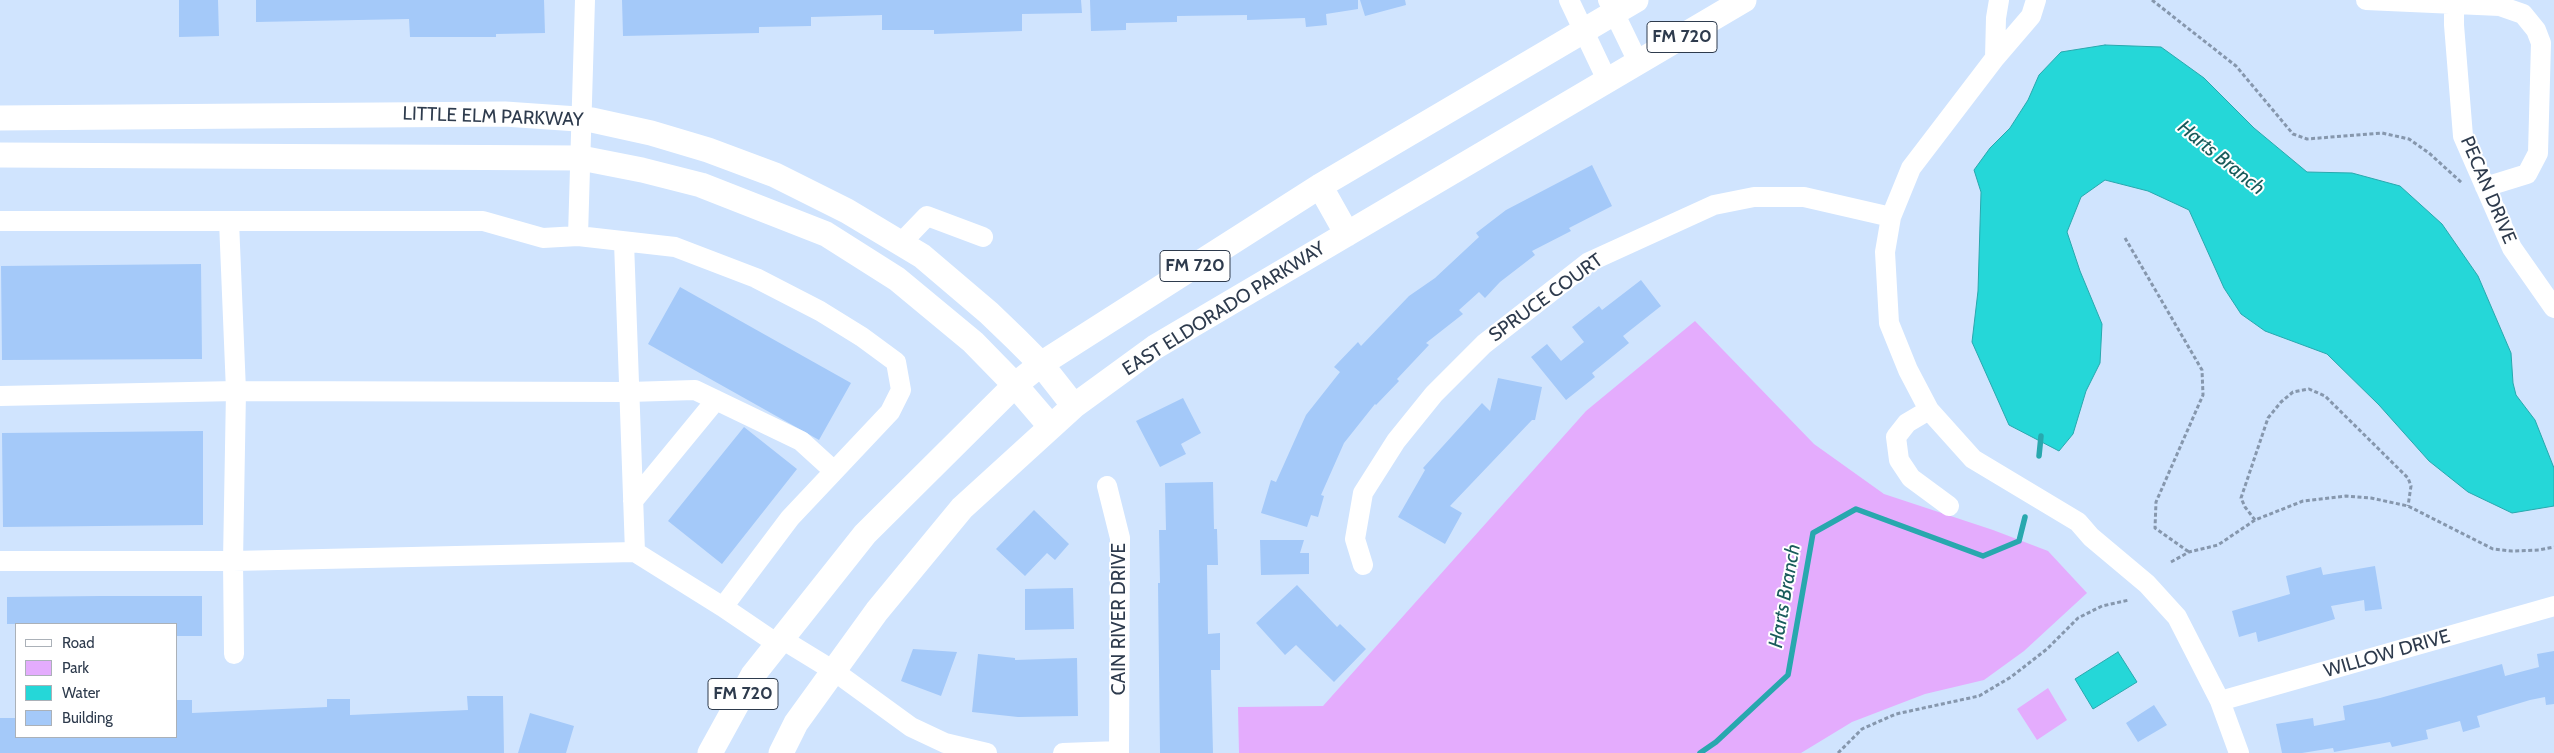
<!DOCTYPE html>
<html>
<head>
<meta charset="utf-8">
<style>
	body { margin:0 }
	#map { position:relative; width:2554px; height:753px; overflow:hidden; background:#d0e4fe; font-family:Cabin,sans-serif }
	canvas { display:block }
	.legend { position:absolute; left:15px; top:623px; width:162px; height:115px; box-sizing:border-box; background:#fff; border:1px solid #abb1b8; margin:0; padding:6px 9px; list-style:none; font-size:15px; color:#2e3b4d }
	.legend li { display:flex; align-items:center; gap:10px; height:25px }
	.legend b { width:25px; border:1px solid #abb1b8 }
</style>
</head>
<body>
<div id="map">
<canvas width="2554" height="753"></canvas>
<ul class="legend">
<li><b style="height:6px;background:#fff"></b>Road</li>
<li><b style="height:14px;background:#e4acfd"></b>Park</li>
<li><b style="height:14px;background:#25d7d8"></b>Water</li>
<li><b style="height:14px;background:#a4c9f9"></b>Building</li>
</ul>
</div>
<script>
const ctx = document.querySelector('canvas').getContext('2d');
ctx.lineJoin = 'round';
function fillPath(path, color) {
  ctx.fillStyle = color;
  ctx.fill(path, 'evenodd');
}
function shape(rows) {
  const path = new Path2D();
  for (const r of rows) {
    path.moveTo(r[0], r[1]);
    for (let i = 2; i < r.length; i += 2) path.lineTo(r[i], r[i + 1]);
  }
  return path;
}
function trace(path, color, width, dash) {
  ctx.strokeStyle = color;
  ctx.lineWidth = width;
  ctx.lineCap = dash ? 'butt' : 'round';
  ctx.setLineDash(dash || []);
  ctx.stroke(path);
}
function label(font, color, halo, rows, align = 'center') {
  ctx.font = font + ' Cabin,sans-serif';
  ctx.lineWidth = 4;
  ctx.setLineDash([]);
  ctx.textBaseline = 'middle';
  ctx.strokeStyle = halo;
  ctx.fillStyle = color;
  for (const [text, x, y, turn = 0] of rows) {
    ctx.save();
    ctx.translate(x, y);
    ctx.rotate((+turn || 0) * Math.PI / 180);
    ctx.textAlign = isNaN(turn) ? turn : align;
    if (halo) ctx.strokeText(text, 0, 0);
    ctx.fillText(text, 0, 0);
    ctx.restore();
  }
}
fillPath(shape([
	[1695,321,1814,444,1884,494,1993,530,2048,551,2087,593,2024,651,1984,680,1925,694,1852,722,1801,753,1239,753,1238,707,1323,706,1586,411],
	[2048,688,2067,720,2037,740,2017,709]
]), '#e4acfd');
const water = shape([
	[2105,45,2161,47,2204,78,2254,128,2307,172,2352,173,2400,186,2442,224,2478,276,2511,353,2513,383,2516,395,2535,420,2554,468,2554,506,2512,513,2468,492,2429,461,2379,405,2327,354,2265,331,2241,314,2224,288,2189,210,2148,191,2105,180,2081,197,2067,232,2080,271,2102,324,2100,363,2086,391,2073,434,2059,451,2009,425,1972,342,1978,291,1981,192,1974,170,1990,148,2010,128,2028,100,2039,75,2061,52,2105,45],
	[2118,652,2137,682,2093,709,2075,679,2118,652]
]);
fillPath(water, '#25d7d8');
trace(water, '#28a8ae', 1);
trace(shape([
	[2039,456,2041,436],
	[1700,753,1716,742,1788,675,1813,533,1856,509,1983,556,2019,541,2025,517]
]), '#28a8ae', 5.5);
fillPath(shape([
	[179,0,218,0,219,36,179,37],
	[256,0,544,0,545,33,496,34,496,37,410,37,409,19,256,22],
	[622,0,1081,0,1082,13,1022,14,1022,31,934,34,934,30,882,30,882,15,811,17,811,26,759,27,759,33,623,36],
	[1090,0,1358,0,1358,9,1326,14,1327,25,1306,27,1305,18,1247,20,1247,15,1177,16,1177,22,1126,23,1126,30,1091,31],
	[1360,0,1405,0,1406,5,1365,16],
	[1592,165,1612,206,1569,228,1571,231,1532,251,1535,255,1500,282,1485,298,1479,292,1459,310,1463,314,1426,343,1429,345,1397,379,1399,381,1376,405,1375,404,1344,443,1321,495,1324,496,1318,517,1311,515,1307,527,1261,513,1271,480,1276,482,1306,415,1340,372,1334,367,1358,342,1361,346,1409,296,1435,278,1479,237,1476,233,1506,210],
	[201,264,202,359,2,360,1,266],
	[1641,280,1661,306,1623,336,1629,343,1592,373,1595,377,1566,400,1531,357,1547,344,1561,361,1584,342,1572,327,1599,306,1602,310],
	[680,287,851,383,819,440,648,344],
	[1498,378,1542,387,1535,420,1532,420,1450,506,1462,513,1445,544,1398,517,1425,470,1423,468,1482,403,1490,411],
	[1183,398,1201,433,1181,444,1186,454,1160,467,1136,421],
	[744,427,797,469,722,564,668,521],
	[203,431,203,525,3,527,2,433],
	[1213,482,1214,529,1217,529,1218,565,1207,565,1208,634,1220,633,1220,670,1211,670,1213,753,1160,753,1158,583,1160,583,1159,530,1166,530,1165,483],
	[1034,510,1069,544,1055,560,1047,553,1025,576,996,549],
	[1260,540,1304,540,1300,553,1309,553,1309,574,1261,575],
	[2375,566,2382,609,2365,611,2364,600,2331,606,2335,619,2258,642,2256,632,2239,637,2232,611,2290,594,2286,576,2321,567,2323,575],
	[1297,585,1337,627,1340,624,1366,649,1334,682,1296,645,1285,655,1256,623],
	[1073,588,1074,629,1025,630,1025,589],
	[100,596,202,596,202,636,176,636,176,624,7,624,7,597],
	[913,649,957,652,941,696,901,681],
	[2554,651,2554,704,2546,705,2545,697,2530,700,2477,716,2480,727,2463,732,2460,721,2426,730,2428,739,2392,747,2390,742,2334,752,2333,748,2302,753,2282,753,2276,724,2313,718,2314,726,2345,720,2343,706,2380,698,2502,664,2505,676,2539,667,2537,654],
	[978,654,1015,658,1015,660,1077,658,1078,716,1018,717,972,712],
	[467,696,503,696,504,753,0,753,0,718,16,718,16,737,176,737,176,700,192,700,192,713,327,707,327,699,350,699,350,715,468,710],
	[2154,705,2167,725,2138,742,2126,723],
	[530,713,574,726,566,753,518,753]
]), '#a4c9f9');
trace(shape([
	[2152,0,2236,66,2293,134,2307,139,2382,133,2409,139,2429,153,2462,183],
	[2125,238,2202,370,2203,395,2156,502,2155,528,2189,552],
	[2255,520,2245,507,2241,498,2268,418,2281,402,2293,392,2309,389,2325,396,2408,478,2411,486,2408,506],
	[2171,562,2189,552,2218,545,2255,520,2303,501,2346,496,2371,498,2408,506,2493,549,2512,551,2539,550,2554,547],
	[1838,753,1862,729,1896,714,1979,696,2011,677,2047,649,2078,618,2102,606,2129,600]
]), '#8697ad', 3, [4, 2.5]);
trace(shape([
	[585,0,578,236,675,247,756,278,820,311,862,337,896,362,901,390,890,412,790,518,723,607,776,643],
	[1569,0,1607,80],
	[1608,0,1638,62],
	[2036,0,2031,16,1995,58,1911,168,1891,217,1885,252,1889,323,1908,370,1929,410,1973,459,2078,522,2091,537,2147,584,2177,617,2220,701,2239,753],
	[2366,0,2500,6,2523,14,2536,30,2541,43,2538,153,2527,174,2485,187],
	[2454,0,2454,25,2463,136,2512,248,2554,308],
	[1995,58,1996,18,1999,0],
	[0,221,229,221,236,391,233,561,234,654],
	[229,221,483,221,543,238,578,236],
	[624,242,635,552,723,607],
	[901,243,927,216,983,237],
	[0,396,236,391,629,392,695,390,801,441,834,471],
	[1929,410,1907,423,1896,437,1899,460,1911,478,1949,506],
	[1107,486,1120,538,1119,753],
	[633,501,716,400],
	[0,561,233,561,635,552],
	[1363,565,1355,539,1363,493,1396,441,1434,394,1484,344,1589,262,1714,205,1754,197,1804,197,1891,217],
	[780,638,834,671,911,727,945,743,987,753],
	[2220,701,2554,606],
	[1063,753,1119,751]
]), '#fff', 20);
trace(shape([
	[0,118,505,114,592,120,651,133,708,150,775,175,847,211,922,256,989,313,1016,339,1041,364,1074,406],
	[0,155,581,158,642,170,701,185,826,234,897,279,973,342,1015,385,1051,427],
	[1320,186,1347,234],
	[710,753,753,675,865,534,1015,385,1041,364,1320,186,1636,0],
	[781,753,796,723,877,611,962,508,1074,406,1155,347,1744,0]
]), '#fff', 25);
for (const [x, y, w] of [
	[1682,37,70],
	[1195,266,70],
	[743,694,70]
]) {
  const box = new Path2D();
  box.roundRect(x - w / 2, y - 15.5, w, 31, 4);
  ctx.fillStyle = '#fff';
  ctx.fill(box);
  trace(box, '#2e3b4d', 1);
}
label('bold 18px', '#2e3b4d', null, [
	["FM 720",1682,37],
	["FM 720",1195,266],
	["FM 720",743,694]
]);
label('19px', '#2e3b4d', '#fff', [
	["LITTLE ELM PARKWAY",493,117,2],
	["PECAN DRIVE",2488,190,67],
	["SPRUCE COURT",1546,298,-36],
	["EAST ELDORADO PARKWAY",1224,309,-32],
	["CAIN RIVER DRIVE",1119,619,-90],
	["WILLOW DRIVE",2387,654,-16]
]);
label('italic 20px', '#195b5b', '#fff', [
	["Harts Branch",2221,158,39],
	["Harts Branch",1785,596,-80]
]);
</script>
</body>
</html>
